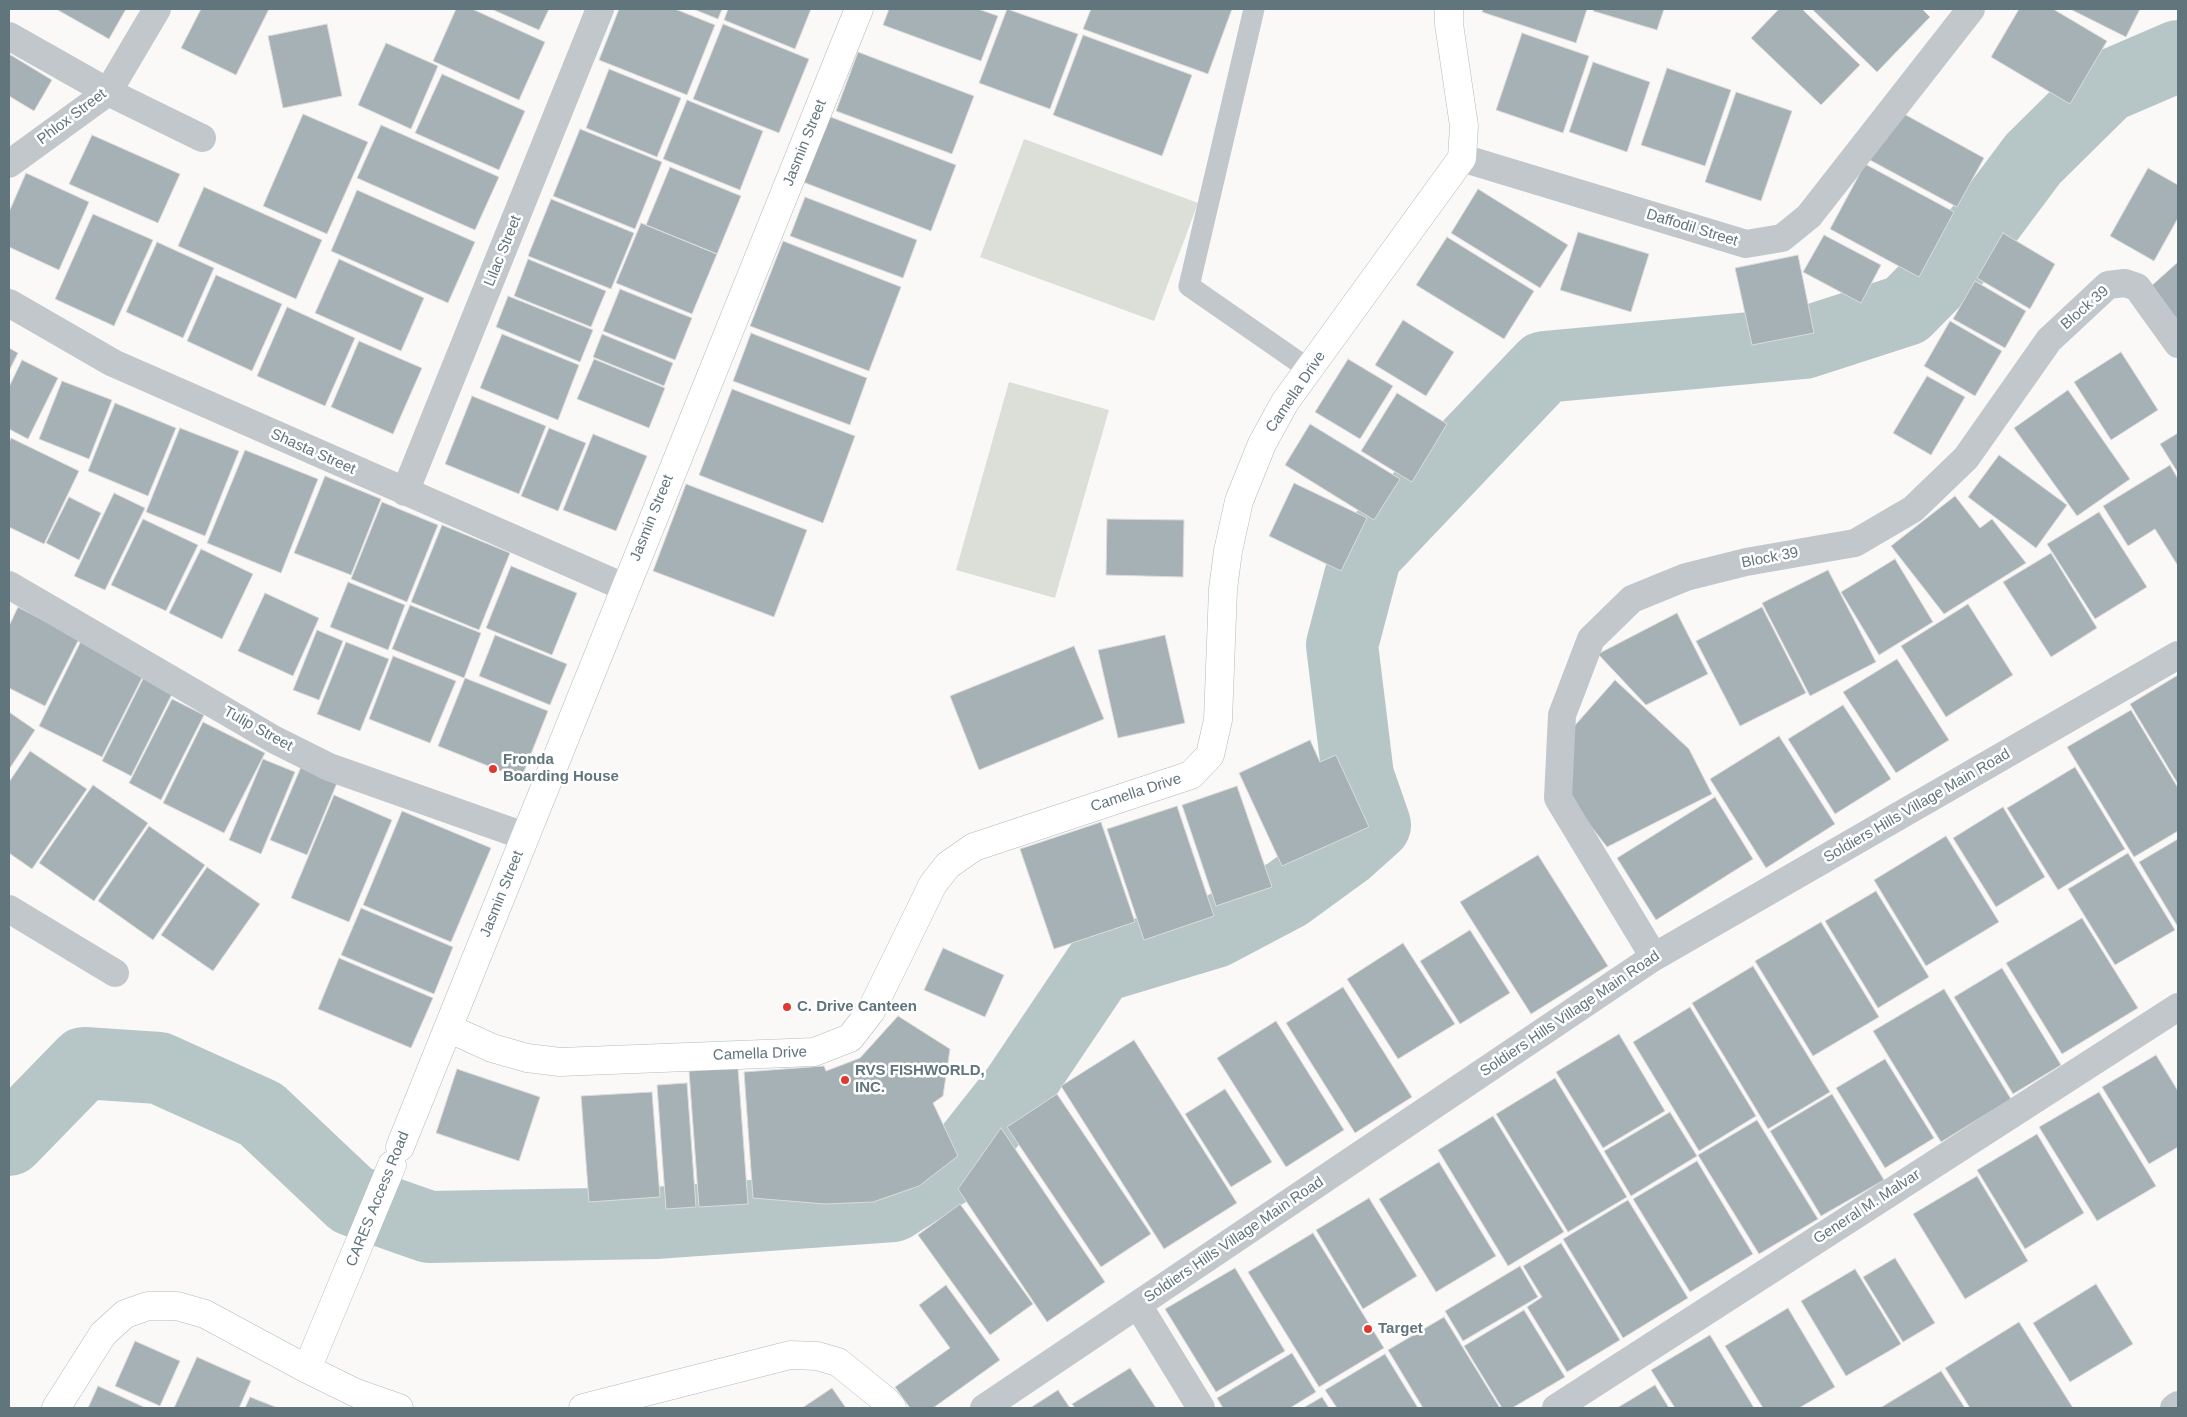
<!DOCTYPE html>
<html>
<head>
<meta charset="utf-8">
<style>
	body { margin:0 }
	#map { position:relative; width:2187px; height:1417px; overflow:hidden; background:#faf9f8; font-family:Helvetica,sans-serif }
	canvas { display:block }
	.frame { position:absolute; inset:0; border:10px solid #61757c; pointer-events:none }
</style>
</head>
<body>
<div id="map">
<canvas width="2187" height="1417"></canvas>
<div class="frame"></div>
</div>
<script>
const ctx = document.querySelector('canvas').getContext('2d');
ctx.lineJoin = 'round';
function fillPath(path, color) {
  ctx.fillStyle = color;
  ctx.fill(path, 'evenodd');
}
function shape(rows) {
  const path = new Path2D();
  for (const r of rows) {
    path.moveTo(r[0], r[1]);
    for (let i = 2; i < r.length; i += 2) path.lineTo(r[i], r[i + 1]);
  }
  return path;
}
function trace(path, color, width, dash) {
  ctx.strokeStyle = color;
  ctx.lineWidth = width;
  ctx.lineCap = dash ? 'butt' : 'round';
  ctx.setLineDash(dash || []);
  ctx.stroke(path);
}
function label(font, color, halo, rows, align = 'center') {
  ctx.font = font + ' Helvetica,sans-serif';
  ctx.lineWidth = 5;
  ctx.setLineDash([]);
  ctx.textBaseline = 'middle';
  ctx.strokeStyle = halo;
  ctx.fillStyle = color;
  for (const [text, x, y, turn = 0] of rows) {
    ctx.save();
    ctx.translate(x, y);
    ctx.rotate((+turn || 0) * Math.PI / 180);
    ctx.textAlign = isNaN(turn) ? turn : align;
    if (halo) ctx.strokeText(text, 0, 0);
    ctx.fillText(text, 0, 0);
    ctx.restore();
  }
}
fillPath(shape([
	[1024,139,1198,203,1154,321,980,257],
	[1009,382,1109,410,1055,598,956,570]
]), '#dbdfd7');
trace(shape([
	[9,1140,84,1063,159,1068,261,1114,352,1200,429,1227,655,1223,893,1206,957,1165,1017,1089,1099,967,1215,932,1287,894,1346,851,1375,825,1358,776,1342,645,1366,554,1544,367,1804,343,1906,310,1965,250,2033,159,2106,87,2178,56]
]), '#b6c6c7', 72);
const building = shape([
	[56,9,126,9,109,39,56,9],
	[201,9,269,9,236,75,181,48,201,9],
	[456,9,472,9,545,42,519,100,433,61,456,9],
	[491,9,549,9,539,30,491,9],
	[619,9,675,9,715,25,687,95,599,60,619,9],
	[693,9,722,9,718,19,693,9],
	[728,9,811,9,795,49,724,20,728,9],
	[889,9,978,9,998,16,981,61,883,25,889,9],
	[1007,9,1078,34,1050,109,979,83,1007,9],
	[1091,9,1232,9,1208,74,1083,29,1091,9],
	[1483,9,1587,9,1576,43,1482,12,1483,9],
	[1594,9,1664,9,1657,30,1593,11,1594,9],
	[1779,9,1802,9,1860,65,1821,105,1751,38,1779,9],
	[1812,9,1922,9,1930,17,1877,72,1812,9],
	[2019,9,2053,9,2107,41,2070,104,1991,57,2019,9],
	[2070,9,2140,9,2126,37,2070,9],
	[327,24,342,96,283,108,268,36,327,24],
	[723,24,809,59,779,133,693,99,723,24],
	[1522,33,1589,56,1563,133,1496,110,1522,33],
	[1083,35,1192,75,1162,156,1053,115,1083,35],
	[386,43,438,66,411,129,358,105,386,43],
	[858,52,974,96,952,154,836,111,858,52],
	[9,54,52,80,34,111,9,96,9,54],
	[1593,62,1650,82,1627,152,1569,132,1593,62],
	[1667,68,1731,90,1705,166,1641,145,1667,68],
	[609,69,681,98,657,157,586,128,609,69],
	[442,74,525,111,499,170,415,133,442,74],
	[1736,92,1792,111,1761,201,1705,182,1736,92],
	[687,100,763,131,740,190,663,159,687,100],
	[1895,109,1984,158,1957,207,1868,159,1895,109],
	[303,114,368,142,327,234,263,206,303,114],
	[828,116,956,165,931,231,803,182,828,116],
	[381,125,499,177,475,230,357,178,381,125],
	[580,129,662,162,635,229,553,196,580,129],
	[92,135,180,174,158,223,69,184,92,135],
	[1865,164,1954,212,1919,277,1830,229,1865,164],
	[670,167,741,196,717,254,646,225,670,167],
	[2148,168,2178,185,2178,218,2154,261,2110,236,2148,168],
	[26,173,89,202,59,270,9,247,9,212,26,173],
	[204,187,322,240,296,299,178,246,204,187],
	[1478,189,1568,245,1540,288,1451,233,1478,189],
	[357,190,475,242,448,303,331,251,357,190],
	[805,197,917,240,903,278,790,236,805,197],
	[551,199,634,233,611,289,528,256,551,199],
	[93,214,153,240,114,326,55,299,93,214],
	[641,223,717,254,692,314,616,283,641,223],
	[1578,232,1649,254,1631,312,1560,290,1578,232],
	[2003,233,2055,264,2030,309,1977,278,2003,233],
	[1824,235,1881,265,1861,303,1803,272,1824,235],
	[1447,237,1534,291,1504,339,1416,285,1447,237],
	[783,241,901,287,869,371,750,326,783,241],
	[157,242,214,268,183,338,126,312,157,242],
	[1798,255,1814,333,1752,345,1735,268,1798,255],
	[339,259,424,298,401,351,315,313,339,259],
	[528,259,606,291,591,327,514,296,528,259],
	[2178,262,2178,320,2149,288,2178,262],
	[216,275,282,304,252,371,187,341,216,275],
	[1975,281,2026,311,2005,348,1953,319,1975,281],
	[620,289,692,318,675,360,603,331,620,289],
	[508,296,593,330,580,362,496,327,508,296],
	[287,307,355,338,325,406,257,376,287,307],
	[1403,320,1454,352,1426,396,1375,365,1403,320],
	[1950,321,2002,351,1975,396,1924,366,1950,321],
	[751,333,867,378,850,425,733,381,751,333],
	[502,334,579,365,558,420,480,388,502,334],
	[602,334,673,363,664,386,593,357,602,334],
	[359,341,422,368,393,434,331,407,359,341],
	[9,348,18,353,9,371,9,348],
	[2121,352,2158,410,2111,440,2074,382,2121,352],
	[594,359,665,388,649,428,577,399,594,359],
	[1348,359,1393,386,1360,439,1315,412,1348,359],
	[22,360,58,378,28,439,9,429,9,387,22,360],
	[1927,376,1965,397,1931,455,1893,433,1927,376],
	[62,381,112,400,89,459,39,439,62,381],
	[732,389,855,436,823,523,699,475,732,389],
	[2068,390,2130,479,2077,516,2014,428,2068,390],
	[1397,393,1447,424,1412,482,1361,451,1397,393],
	[472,396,546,426,519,494,445,464,472,396],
	[115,403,176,428,148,496,88,471,115,403],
	[1310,424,1400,479,1374,520,1285,465,1310,424],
	[180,428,239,451,205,536,146,512,180,428],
	[549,428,586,443,558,511,521,496,549,428],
	[2178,433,2178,473,2160,444,2178,433],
	[593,434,647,456,616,531,563,510,593,434],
	[11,438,79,471,44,544,9,527,9,443,11,438],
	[245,450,318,479,281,573,207,543,245,450],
	[1999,455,2067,505,2036,548,1968,497,1999,455],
	[2170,465,2178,479,2178,566,2155,529,2128,546,2103,506,2170,465],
	[325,476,381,499,351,575,294,553,325,476],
	[1294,483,1367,518,1341,571,1269,536,1294,483],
	[686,484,807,530,774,617,653,571,686,484],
	[114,493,145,508,105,590,74,576,114,493],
	[1955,496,1980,528,1992,519,2026,563,1944,614,1891,546,1955,496],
	[69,497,101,513,79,560,46,543,69,497],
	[382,502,438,525,407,602,351,579,382,502],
	[2099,512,2147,587,2095,619,2047,544,2099,512],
	[143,519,198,545,166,611,111,585,143,519],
	[1107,519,1184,520,1183,577,1106,575,1107,519],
	[442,525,510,553,479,630,411,602,442,525],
	[201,549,253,574,222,639,169,613,201,549],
	[2051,553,2097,628,2051,657,2003,582,2051,553],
	[1895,559,1933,622,1879,655,1841,592,1895,559],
	[511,566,577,593,552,655,486,628,511,566],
	[1828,570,1876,662,1810,696,1762,603,1828,570],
	[348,582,405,605,388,650,330,627,348,582],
	[265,593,319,618,293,676,238,651,265,593],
	[1968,604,2013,675,1946,717,1901,646,1968,604],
	[410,605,481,633,464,678,392,649,410,605],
	[18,607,79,639,45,706,9,688,9,626,18,607],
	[1762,607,1806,693,1740,726,1696,641,1762,607],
	[1677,613,1708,674,1646,705,1598,654,1677,613],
	[317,630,343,641,319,700,293,690,317,630],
	[495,635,567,664,550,705,479,676,495,635],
	[1165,635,1185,723,1118,738,1098,650,1165,635],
	[83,637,146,670,102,757,39,726,83,637],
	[346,642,389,659,360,731,317,714,346,642],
	[1074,646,1104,719,979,770,950,696,1074,646],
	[393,656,456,681,430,743,369,719,393,656],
	[1897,659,1949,740,1896,773,1843,692,1897,659],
	[145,675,174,690,131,776,102,761,145,675],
	[2178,675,2178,784,2130,704,2178,675],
	[465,678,548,711,521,779,438,746,465,678],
	[1615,680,1689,749,1712,794,1607,847,1570,799,1562,740,1615,680],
	[172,699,204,715,161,800,129,783,172,699],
	[1843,705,1891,779,1835,814,1788,739,1843,705],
	[2131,710,2178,788,2178,831,2134,857,2067,747,2131,710],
	[9,712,35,730,10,768,9,768,9,712],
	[203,722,265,753,224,833,163,803,203,722],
	[1779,736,1835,824,1766,868,1710,779,1779,736],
	[1310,740,1320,762,1336,755,1369,827,1282,866,1239,773,1310,740],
	[30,751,87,789,32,869,9,853,9,782,30,751],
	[263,759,295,772,261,854,229,840,263,759],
	[301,767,337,783,307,855,270,840,301,767],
	[2075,767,2125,849,2058,890,2007,808,2075,767],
	[93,785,148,823,94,901,39,863,93,785],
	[1237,786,1272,887,1216,906,1182,805,1237,786],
	[334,795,392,820,349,922,291,898,334,795],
	[1715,797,1753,859,1656,920,1617,858,1715,797],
	[1177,806,1214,916,1144,940,1107,829,1177,806],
	[2003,807,2045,877,1996,907,1953,838,2003,807],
	[402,811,491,848,451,942,363,905,402,811],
	[1101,822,1135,922,1054,949,1020,849,1101,822],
	[149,826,205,865,153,940,98,901,149,826],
	[1946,836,1999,922,1926,966,1874,880,1946,836],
	[2178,839,2178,927,2139,862,2178,839],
	[2128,853,2175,930,2115,965,2068,889,2128,853],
	[1538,855,1608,966,1531,1014,1460,902,1538,855],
	[207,867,260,904,213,971,161,935,207,867],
	[1876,891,1929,977,1878,1008,1825,921,1876,891],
	[361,908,453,947,434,994,341,955,361,908],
	[2082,918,2138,1008,2062,1054,2006,963,2082,918],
	[1821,922,1879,1017,1813,1056,1755,961,1821,922],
	[1470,930,1510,993,1460,1024,1420,961,1470,930],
	[1403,943,1455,1024,1398,1059,1347,979,1403,943],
	[943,948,1004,975,985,1017,924,990,943,948],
	[339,958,433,998,411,1048,318,1009,339,958],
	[1753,966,1830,1092,1768,1129,1692,1003,1753,966],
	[2002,968,2061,1065,2013,1094,1954,997,2002,968],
	[1343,987,1412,1097,1355,1133,1286,1023,1343,987],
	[1944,989,2011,1099,1941,1142,1873,1031,1944,989],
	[1690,1007,1756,1116,1699,1151,1633,1042,1690,1007],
	[898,1016,950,1049,943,1096,933,1103,958,1156,919,1186,873,1202,825,1204,753,1198,744,1072,824,1066,826,1071,860,1058,898,1016],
	[1276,1021,1344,1130,1286,1167,1217,1058,1276,1021],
	[1619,1034,1665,1111,1603,1148,1556,1072,1619,1034],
	[1134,1040,1237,1203,1164,1249,1061,1086,1134,1040],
	[2156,1055,2178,1091,2178,1147,2149,1164,2102,1087,2156,1055],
	[1885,1059,1934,1138,1885,1168,1836,1088,1885,1059],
	[738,1068,748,1204,699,1207,689,1071,738,1068],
	[457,1069,540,1097,519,1161,436,1133,457,1069],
	[1555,1078,1627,1197,1568,1232,1496,1114,1555,1078],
	[687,1083,696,1207,666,1209,657,1085,687,1083],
	[1225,1089,1272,1162,1231,1187,1185,1114,1225,1089],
	[652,1092,660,1197,589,1202,581,1096,652,1092],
	[2099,1092,2156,1186,2097,1221,2039,1127,2099,1092],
	[1057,1094,1151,1234,1101,1267,1007,1127,1057,1094],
	[1832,1094,1884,1180,1821,1216,1770,1131,1832,1094],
	[1670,1112,1697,1156,1631,1196,1604,1151,1670,1112],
	[1493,1116,1564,1232,1508,1266,1438,1150,1493,1116],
	[1757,1120,1818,1219,1759,1254,1698,1155,1757,1120],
	[1001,1128,1105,1282,1047,1322,958,1189,1001,1128],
	[2037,1134,2084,1213,2025,1249,1977,1170,2037,1134],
	[1697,1161,1753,1254,1690,1292,1633,1199,1697,1161],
	[1439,1162,1496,1256,1436,1292,1379,1199,1439,1162],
	[1977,1176,2028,1261,1965,1299,1913,1214,1977,1176],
	[1369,1198,1417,1276,1363,1309,1316,1230,1369,1198],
	[1628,1200,1688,1298,1623,1338,1563,1239,1628,1200],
	[960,1204,1033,1304,990,1335,918,1235,960,1204],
	[1313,1233,1384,1348,1319,1387,1248,1272,1313,1233],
	[1561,1243,1620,1340,1567,1372,1527,1307,1542,1297,1523,1266,1561,1243],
	[1895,1258,1935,1323,1903,1342,1863,1277,1895,1258],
	[1520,1266,1538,1297,1463,1341,1445,1311,1520,1266],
	[1235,1268,1285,1351,1216,1392,1165,1309,1235,1268],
	[1855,1269,1901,1344,1846,1376,1801,1301,1855,1269],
	[2096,1284,2133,1344,2070,1382,2033,1323,2096,1284],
	[946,1285,1000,1360,933,1408,910,1408,895,1387,950,1348,919,1305,946,1285],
	[1788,1308,1835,1387,1799,1408,1763,1408,1725,1346,1788,1308],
	[1524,1310,1565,1377,1512,1408,1502,1408,1464,1346,1524,1310],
	[1444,1317,1500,1408,1423,1408,1388,1350,1444,1317],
	[2019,1322,2073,1408,1970,1408,1945,1368,2019,1322],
	[1710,1335,1754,1408,1675,1408,1651,1370,1710,1335],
	[135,1341,180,1361,160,1406,115,1386,135,1341],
	[1292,1353,1316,1392,1290,1408,1223,1408,1217,1398,1292,1353],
	[1385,1354,1418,1408,1337,1408,1325,1390,1385,1354],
	[197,1357,251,1381,239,1408,174,1408,197,1357],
	[1130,1368,1156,1408,1075,1408,1072,1404,1130,1368],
	[1941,1371,1965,1408,1880,1408,1941,1371],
	[1655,1385,1669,1408,1617,1408,1655,1385],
	[98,1386,146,1408,88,1408,98,1386],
	[832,1388,846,1408,802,1408,832,1388],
	[1058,1390,1070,1408,1030,1408,1058,1390],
	[250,1397,278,1408,245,1408,250,1397],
	[1322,1397,1329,1408,1303,1408,1322,1397]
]);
fillPath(building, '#a6b1b5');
trace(building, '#dcdbda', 1);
const secondary = shape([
	[448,1028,492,1048,527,1058,560,1062,814,1052,850,1038,871,1011,933,884,948,865,974,847,1191,775,1210,755,1218,720,1223,589,1228,551,1239,501,1262,444,1285,402,1462,158,1464,126,1449,24,1449,9],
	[400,1147,859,9],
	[307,1369,392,1165],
	[56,1408,103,1334,125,1314,148,1306,177,1306,205,1314,307,1369,356,1393,399,1408],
	[583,1408,790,1355,817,1356,838,1362,885,1400,892,1408]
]);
trace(secondary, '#b1babd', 29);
trace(shape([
	[1254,9,1189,286,1310,370]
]), '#c1c7ca', 21);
trace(shape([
	[9,36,108,92,202,138],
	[1462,158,1746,244,1782,238,1809,216,1971,9],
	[9,164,108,92,157,9],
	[9,303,113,363,624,587],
	[405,492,600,9],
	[9,585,275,740,329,767,524,836],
	[9,909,115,973],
	[1654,957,1558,798,1562,715,1591,639,1632,599,1686,577,1746,562,1855,543,1913,509,1966,458,2049,340,2108,285,2125,283,2137,287,2178,344],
	[1138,1305,1201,1408],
	[984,1408,1654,957,2178,655],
	[1556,1408,2178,1007],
	[2174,1408,2178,1405]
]), '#c1c7ca', 28);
trace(secondary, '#fff', 28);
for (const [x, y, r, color] of [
	[493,769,5,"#df3a32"],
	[787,1007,5,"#df3a32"],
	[845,1080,5,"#df3a32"],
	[1368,1329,5,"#df3a32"]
]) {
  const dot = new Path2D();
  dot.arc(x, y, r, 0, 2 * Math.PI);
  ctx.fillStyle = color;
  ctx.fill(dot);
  trace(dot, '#fff', 2);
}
label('15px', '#61757c', '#fff', [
	["Phlox Street",72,117,-37],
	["Jasmin Street",805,143,-68],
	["Daffodil Street",1692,228,17],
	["Lilac Street",503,251,-68],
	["Block 39",2085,308,-41],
	["Camella Drive",1296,392,-56],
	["Shasta Street",313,452,24],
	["Jasmin Street",652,518,-68],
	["Block 39",1770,558,-11],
	["Tulip Street",258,729,29],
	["Camella Drive",1136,793,-18],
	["Soldiers Hills Village Main Road",1917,806,-30],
	["Jasmin Street",502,894,-68],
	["Soldiers Hills Village Main Road",1570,1014,-34],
	["Camella Drive",760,1054,-2],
	["CARES Access Road",378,1199,-68],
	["General M. Malvar",1867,1207,-33],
	["Soldiers Hills Village Main Road",1234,1240,-34]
]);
label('bold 15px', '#61757c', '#fff', [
	["Fronda",503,760],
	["Boarding House",503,777],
	["C. Drive Canteen",797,1007],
	["RVS FISHWORLD,",855,1071],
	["INC.",855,1088],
	["Target",1378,1329]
], 'left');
</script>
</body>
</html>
